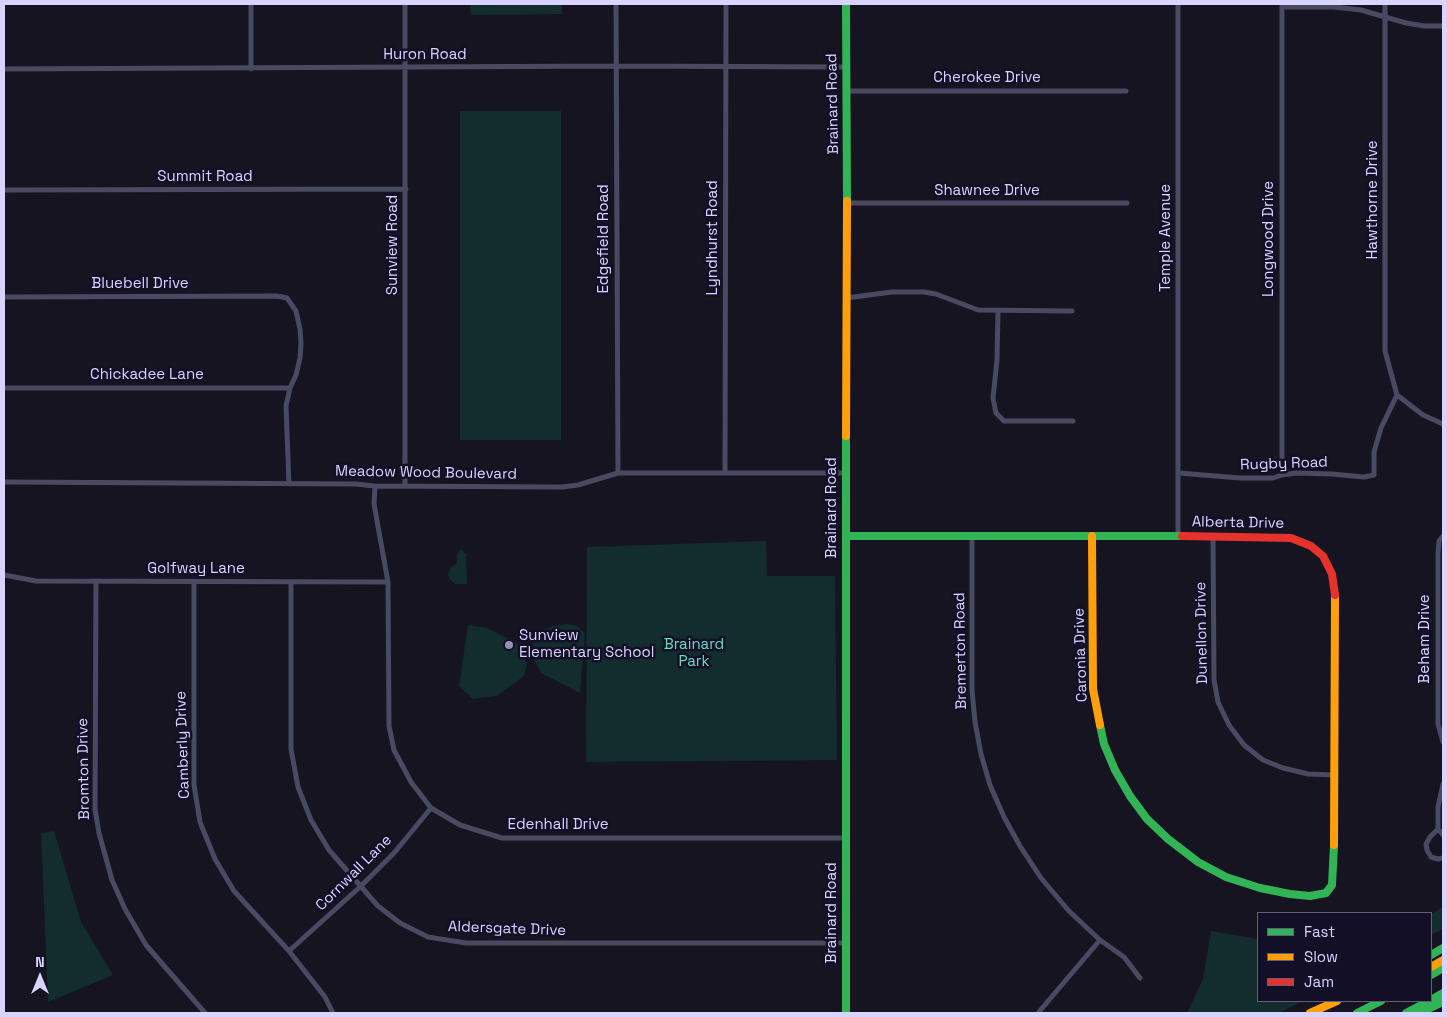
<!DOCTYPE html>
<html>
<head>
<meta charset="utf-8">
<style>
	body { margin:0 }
	#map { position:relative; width:1447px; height:1017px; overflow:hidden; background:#161421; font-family:"Space Grotesk",sans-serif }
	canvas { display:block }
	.frame { position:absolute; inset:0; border:5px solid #d9d4ff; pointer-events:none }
	.legend { position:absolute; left:1257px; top:912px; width:175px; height:90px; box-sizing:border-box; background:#130f26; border:1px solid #625e7d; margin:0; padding:6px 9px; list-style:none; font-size:15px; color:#d9d4ff }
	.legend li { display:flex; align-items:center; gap:10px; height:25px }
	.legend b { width:25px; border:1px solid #625e7d }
	.north { position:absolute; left:15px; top:952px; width:50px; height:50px; -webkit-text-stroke:4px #130f26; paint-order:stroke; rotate:0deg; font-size:14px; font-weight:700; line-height:20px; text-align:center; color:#d9d4ff }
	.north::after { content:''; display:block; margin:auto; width:18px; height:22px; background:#d9d4ff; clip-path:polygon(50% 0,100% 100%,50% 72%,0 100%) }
</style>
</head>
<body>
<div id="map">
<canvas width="1447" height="1017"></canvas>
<div class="frame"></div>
<ul class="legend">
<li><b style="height:6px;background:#30b455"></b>Fast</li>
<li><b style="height:6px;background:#ff9f0a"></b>Slow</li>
<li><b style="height:6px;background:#e5322d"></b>Jam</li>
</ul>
<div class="north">N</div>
</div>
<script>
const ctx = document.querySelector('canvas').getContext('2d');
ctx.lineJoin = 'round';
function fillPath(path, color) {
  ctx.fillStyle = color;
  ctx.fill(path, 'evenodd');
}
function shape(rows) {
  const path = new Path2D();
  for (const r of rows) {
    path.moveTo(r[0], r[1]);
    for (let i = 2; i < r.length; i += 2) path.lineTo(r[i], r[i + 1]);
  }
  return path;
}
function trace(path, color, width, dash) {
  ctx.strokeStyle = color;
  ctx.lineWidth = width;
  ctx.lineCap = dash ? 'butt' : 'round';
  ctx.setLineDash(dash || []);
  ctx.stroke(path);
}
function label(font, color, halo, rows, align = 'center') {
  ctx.font = font + ' "Space Grotesk",sans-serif';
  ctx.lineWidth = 5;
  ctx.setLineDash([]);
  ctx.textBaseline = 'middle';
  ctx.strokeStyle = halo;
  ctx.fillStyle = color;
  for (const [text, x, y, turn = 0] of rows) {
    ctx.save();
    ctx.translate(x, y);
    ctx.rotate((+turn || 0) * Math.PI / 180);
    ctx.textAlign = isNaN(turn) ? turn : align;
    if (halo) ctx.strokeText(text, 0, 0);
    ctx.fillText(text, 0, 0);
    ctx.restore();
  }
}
fillPath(shape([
	[470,4,562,4,562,14,471,15],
	[460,111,561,111,561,440,460,440],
	[766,541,767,576,835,576,837,760,586,762,587,547],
	[461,549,466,554,467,584,455,584,449,578,448,575,451,567,457,563,457,554],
	[567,624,577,626,585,633,580,693,541,673,534,660,532,641,535,635,540,631,553,626],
	[468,625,487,628,518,644,527,663,524,676,497,696,473,699,459,686],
	[54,831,81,922,113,975,48,1002,41,833],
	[1443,907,1443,929,1431,935,1431,914],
	[1211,931,1258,939,1258,1001,1303,1001,1279,1013,1187,1013,1203,979]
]), '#132c2d');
trace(shape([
	[251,4,251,69],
	[405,4,405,486],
	[616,4,618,473],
	[1385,4,1385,351,1397,395],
	[1282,7,1334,7,1361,10,1406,23,1424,26,1443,26],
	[4,69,616,66,846,67],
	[847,91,1126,91],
	[4,190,406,189],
	[847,203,1127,203],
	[4,297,277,296,287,298,296,311,300,329,301,343,300,358,296,375,290,388,286,406,289,484],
	[846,298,892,292,924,292,936,294,978,310,1072,311],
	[998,312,997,360,993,398,996,413,1004,421,1073,421],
	[4,388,290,388],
	[1397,395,1423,415,1443,424],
	[725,473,726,4],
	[1179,473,1240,478,1273,478,1282,475,1296,473,1332,474,1364,477,1374,475,1374,452,1381,428,1397,395],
	[1282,475,1282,4],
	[4,482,355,484,375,486,562,487,578,485,618,473,846,473],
	[375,486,374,504,388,582,389,726,394,750,411,782,431,808,460,825,502,838,846,838],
	[972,536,972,690,975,722,981,754,990,785,1004,817,1020,846,1041,878,1069,911,1100,940,1124,957,1140,978],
	[1178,536,1178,4],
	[1213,536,1214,680,1218,702,1229,725,1244,745,1263,760,1283,768,1308,774,1334,775],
	[1443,536,1439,541,1438,553,1438,724,1443,742],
	[4,575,36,581,388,582],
	[96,582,95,809,99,833,112,880,125,909,146,945,205,1013],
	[194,582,194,785,200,822,215,859,234,891,289,951,325,997,333,1013],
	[291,582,291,749,298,787,311,820,329,850,378,906,400,923,428,937,466,943,846,943],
	[1443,784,1438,807,1438,829,1430,837,1426,844,1427,850,1431,857,1438,859,1443,858],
	[1438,829,1443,835],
	[289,951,361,886,394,853,431,808],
	[1038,1013,1100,940]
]), '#4a4962', 5);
trace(shape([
	[846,4,847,201],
	[846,436,846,1013],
	[846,536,1182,536],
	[1100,725,1104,744,1115,770,1130,796,1147,819,1168,839,1198,862,1226,877,1260,888,1290,894,1310,896,1326,893,1332,885,1334,845],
	[1431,955,1443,948],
	[1431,975,1443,968],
	[1431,1000,1443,993],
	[1357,1013,1381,1001],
	[1406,1013,1429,1001],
	[1420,1013,1443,1002]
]), '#30b455', 8);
trace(shape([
	[846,436,847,201],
	[1092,536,1093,689,1100,725],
	[1334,845,1335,595],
	[1431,967,1443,960],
	[1310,1013,1337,1001]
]), '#ff9f0a', 8);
trace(shape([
	[1182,536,1291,538,1311,546,1323,556,1332,574,1335,595]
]), '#e5322d', 8);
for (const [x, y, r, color] of [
	[509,645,5,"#9591b1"]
]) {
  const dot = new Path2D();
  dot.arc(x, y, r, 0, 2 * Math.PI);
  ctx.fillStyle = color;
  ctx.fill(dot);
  trace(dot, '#130f26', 2);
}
label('15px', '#d9d4ff', '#130f26', [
	["Huron Road",425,55],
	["Cherokee Drive",987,78],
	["Brainard Road",833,104,-91],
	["Summit Road",205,177],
	["Shawnee Drive",987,191],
	["Hawthorne Drive",1373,200,-90],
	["Lyndhurst Road",713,238,-90],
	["Temple Avenue",1166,238,-90],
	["Edgefield Road",604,239,-90],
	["Longwood Drive",1269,239,-90],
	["Sunview Road",393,245,-90],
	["Bluebell Drive",140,284],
	["Chickadee Lane",147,375],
	["Rugby Road",1284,464,-2],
	["Meadow Wood Boulevard",426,473,1],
	["Brainard Road",832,508,-90],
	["Alberta Drive",1238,523,1],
	["Golfway Lane",196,569],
	["Dunellon Drive",1202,633,-91],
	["Beham Drive",1425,639,-90],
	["Bremerton Road",961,651,-91],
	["Caronia Drive",1081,655,-92],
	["Camberly Drive",183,745,-92],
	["Bromton Drive",84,769,-91],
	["Edenhall Drive",558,825],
	["Cornwall Lane",354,873,-45],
	["Brainard Road",832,913,-90],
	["Aldersgate Drive",507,929,2]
]);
label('15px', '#d9d4ff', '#130f26', [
	["Sunview",519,636],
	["Elementary School",519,653]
], 'left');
label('15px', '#5fe0c0', '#130f26', [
	["Brainard",694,645],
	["Park",694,662]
]);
</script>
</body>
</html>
